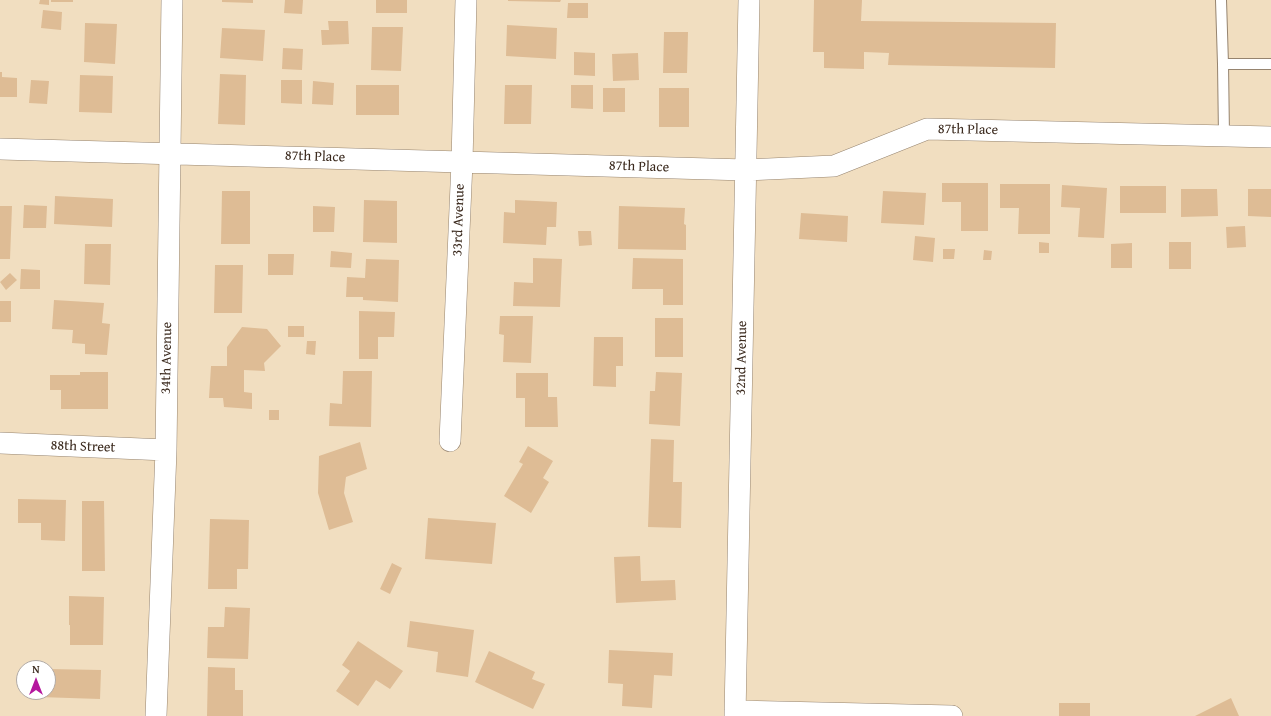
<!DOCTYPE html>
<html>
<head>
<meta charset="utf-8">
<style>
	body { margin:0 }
	#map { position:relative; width:1271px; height:716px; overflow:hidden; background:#f1dec0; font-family:"Gentium Book Plus",serif }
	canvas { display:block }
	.north { position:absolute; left:16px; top:660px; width:40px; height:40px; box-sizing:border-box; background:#fff; border:1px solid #b1aaa5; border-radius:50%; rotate:0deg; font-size:11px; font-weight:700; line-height:16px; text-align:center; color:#3b2a1e }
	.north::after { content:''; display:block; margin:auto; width:14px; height:18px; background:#b5179e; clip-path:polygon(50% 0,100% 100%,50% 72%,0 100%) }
</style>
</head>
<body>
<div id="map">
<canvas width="1271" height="716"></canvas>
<div class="north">N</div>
</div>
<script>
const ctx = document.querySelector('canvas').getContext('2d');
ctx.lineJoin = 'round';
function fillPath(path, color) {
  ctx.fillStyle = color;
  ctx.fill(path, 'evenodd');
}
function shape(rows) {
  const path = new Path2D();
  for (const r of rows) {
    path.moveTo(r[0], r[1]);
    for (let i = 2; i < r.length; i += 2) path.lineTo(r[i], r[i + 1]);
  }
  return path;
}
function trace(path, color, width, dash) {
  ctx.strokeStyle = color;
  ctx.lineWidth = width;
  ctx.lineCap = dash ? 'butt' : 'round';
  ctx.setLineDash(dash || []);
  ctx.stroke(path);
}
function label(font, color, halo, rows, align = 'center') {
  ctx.font = font + ' "Gentium Book Plus",serif';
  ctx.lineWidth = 3;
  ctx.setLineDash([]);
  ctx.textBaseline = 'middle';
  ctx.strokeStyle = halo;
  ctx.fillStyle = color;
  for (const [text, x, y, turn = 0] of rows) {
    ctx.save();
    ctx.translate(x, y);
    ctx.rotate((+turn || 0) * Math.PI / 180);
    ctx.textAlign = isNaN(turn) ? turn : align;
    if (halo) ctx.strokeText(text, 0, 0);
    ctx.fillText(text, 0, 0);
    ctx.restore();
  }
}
fillPath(shape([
	[40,0,49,0,49,5,39,4],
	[51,0,73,0,73,2,51,2],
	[222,0,253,0,253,3,222,2],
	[285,0,303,0,302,14,284,13],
	[376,0,407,0,407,13,376,13],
	[508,0,561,0,560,2,508,1],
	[814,0,862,0,861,21,1056,23,1055,68,888,65,889,53,864,52,864,69,824,68,824,52,813,52],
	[568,3,588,3,588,18,567,18],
	[43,10,62,12,61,30,41,28],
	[328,21,348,21,349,44,322,45,321,30,329,30],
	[85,23,117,24,115,64,84,62],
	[507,25,557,28,556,59,506,56],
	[372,27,403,27,401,71,371,70],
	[222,28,265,30,263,61,220,58],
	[664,32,688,32,687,73,663,73],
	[283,48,303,49,302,70,282,69],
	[574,52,595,53,595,76,574,75],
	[638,53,639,80,613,81,612,54],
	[0,72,2,72,2,77,17,78,17,97,0,97],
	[220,74,246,75,245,125,218,124],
	[80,75,113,76,112,113,79,112],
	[31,80,49,81,47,104,29,103],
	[281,80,302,80,302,104,281,103],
	[313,81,334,83,333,105,312,104],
	[356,85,399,85,399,115,356,115],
	[505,85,532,85,531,124,504,124],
	[571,85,593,85,593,109,571,108],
	[603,88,625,88,625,112,603,112],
	[659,88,689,88,689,127,659,127],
	[942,183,988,183,988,231,961,231,961,202,942,202],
	[1000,184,1050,184,1050,234,1018,234,1019,208,1000,208],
	[1062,185,1107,188,1104,238,1078,237,1080,208,1061,207],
	[1120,186,1166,186,1166,213,1120,213],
	[1181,189,1217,189,1218,216,1181,217],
	[1248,189,1271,189,1271,217,1248,216],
	[222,191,250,191,250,244,221,244],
	[883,191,926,193,924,225,881,223],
	[55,196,113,199,112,227,54,224],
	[364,200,397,201,397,243,363,242],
	[515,200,557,202,556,227,547,227,546,245,503,243,504,212,515,213],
	[24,205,47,206,46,228,23,228],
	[0,206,12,206,10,259,0,259],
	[313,206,335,207,334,232,313,232],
	[619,206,685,208,684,224,686,225,686,250,618,249],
	[801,213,848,216,847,242,799,239],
	[1245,226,1246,247,1227,248,1226,227],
	[578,231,591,231,592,245,579,246],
	[915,236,935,238,933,262,913,260],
	[1039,242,1049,243,1049,253,1039,253],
	[1169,242,1191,242,1191,269,1169,269],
	[1132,243,1132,268,1111,268,1111,244],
	[85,244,111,244,110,285,84,284],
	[943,249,955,249,954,259,943,259],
	[984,250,992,251,991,260,983,260],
	[331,251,352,253,351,268,330,267],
	[268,254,294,254,293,275,268,275],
	[533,258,562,259,560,307,513,306,514,282,533,283],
	[633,258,683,259,683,305,663,305,663,289,632,289],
	[366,259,399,260,398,302,363,300,363,297,346,297,347,277,365,278],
	[215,265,243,265,242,313,214,313],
	[21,269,40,270,40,289,20,289],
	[10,273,17,280,6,290,0,282],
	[54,300,104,303,102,323,110,324,107,355,85,354,85,344,72,343,73,330,52,329],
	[0,301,11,301,11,322,0,322],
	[359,311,395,312,394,337,378,337,378,359,359,359],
	[500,316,533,316,531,363,503,362,504,335,499,334],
	[655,318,683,318,683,357,655,357],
	[288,326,304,326,304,337,288,337],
	[242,327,267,329,281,346,264,363,265,371,244,370,244,392,252,393,252,409,224,407,223,398,209,398,211,366,227,366,227,347],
	[594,337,623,337,623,366,616,366,616,387,593,386],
	[307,341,316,341,315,355,306,354],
	[343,371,372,371,371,427,329,426,330,403,342,404],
	[80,372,108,372,108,409,61,409,61,390,50,390,50,375,80,375],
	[656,372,682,373,680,426,649,424,650,391,655,391],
	[516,373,548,373,548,397,557,397,558,427,525,427,525,398,516,398],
	[269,410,279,410,279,420,269,420],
	[651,439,674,440,673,482,682,482,681,528,648,527],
	[360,442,367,469,346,477,344,493,353,522,329,530,318,493,319,456],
	[528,446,553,461,543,478,549,482,531,513,504,496,523,464,519,462],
	[18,499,66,500,65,541,41,540,41,523,18,523],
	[82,501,104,501,105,571,82,571],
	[428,518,496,523,492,564,425,559],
	[210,519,249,520,248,569,237,569,237,589,208,589],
	[640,556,641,581,675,580,676,600,616,603,614,557],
	[392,563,402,568,390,594,380,589],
	[69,596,104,597,103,645,70,645,70,625,69,625],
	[225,607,250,608,248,659,207,658,208,627,224,627],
	[410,621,474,630,468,677,436,672,438,652,407,647],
	[358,641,403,671,390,689,376,680,358,706,336,691,350,671,342,665],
	[609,650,673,653,672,676,654,675,652,708,622,706,623,684,608,683],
	[489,651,535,672,532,679,545,684,533,709,475,682],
	[208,667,235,668,235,690,243,690,243,716,207,716],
	[48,669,101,670,100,699,39,697,39,692,48,692],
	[1231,698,1239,716,1195,716],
	[1059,703,1090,703,1090,716,1059,716]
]), '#debc95');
const lane = shape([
	[1221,0,1223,64],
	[1224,136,1223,64,1271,64]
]);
const street = shape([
	[0,149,746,170,834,166,927,129,1271,137],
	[450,441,462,162,466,0],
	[0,443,166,450],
	[735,711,952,716],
	[156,716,166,450,172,0],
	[735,716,749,0]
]);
trace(lane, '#96846f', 12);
trace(street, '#96846f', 22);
trace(lane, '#fff', 10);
trace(street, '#fff', 21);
label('14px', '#3b2a1e', '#fff', [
	["87th Place",968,130,1],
	["87th Place",315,157,2],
	["87th Place",639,167,2],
	["33rd Avenue",459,220,-88],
	["34th Avenue",167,358,-89],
	["32nd Avenue",742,358,-89],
	["88th Street",83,447,2]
]);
</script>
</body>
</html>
